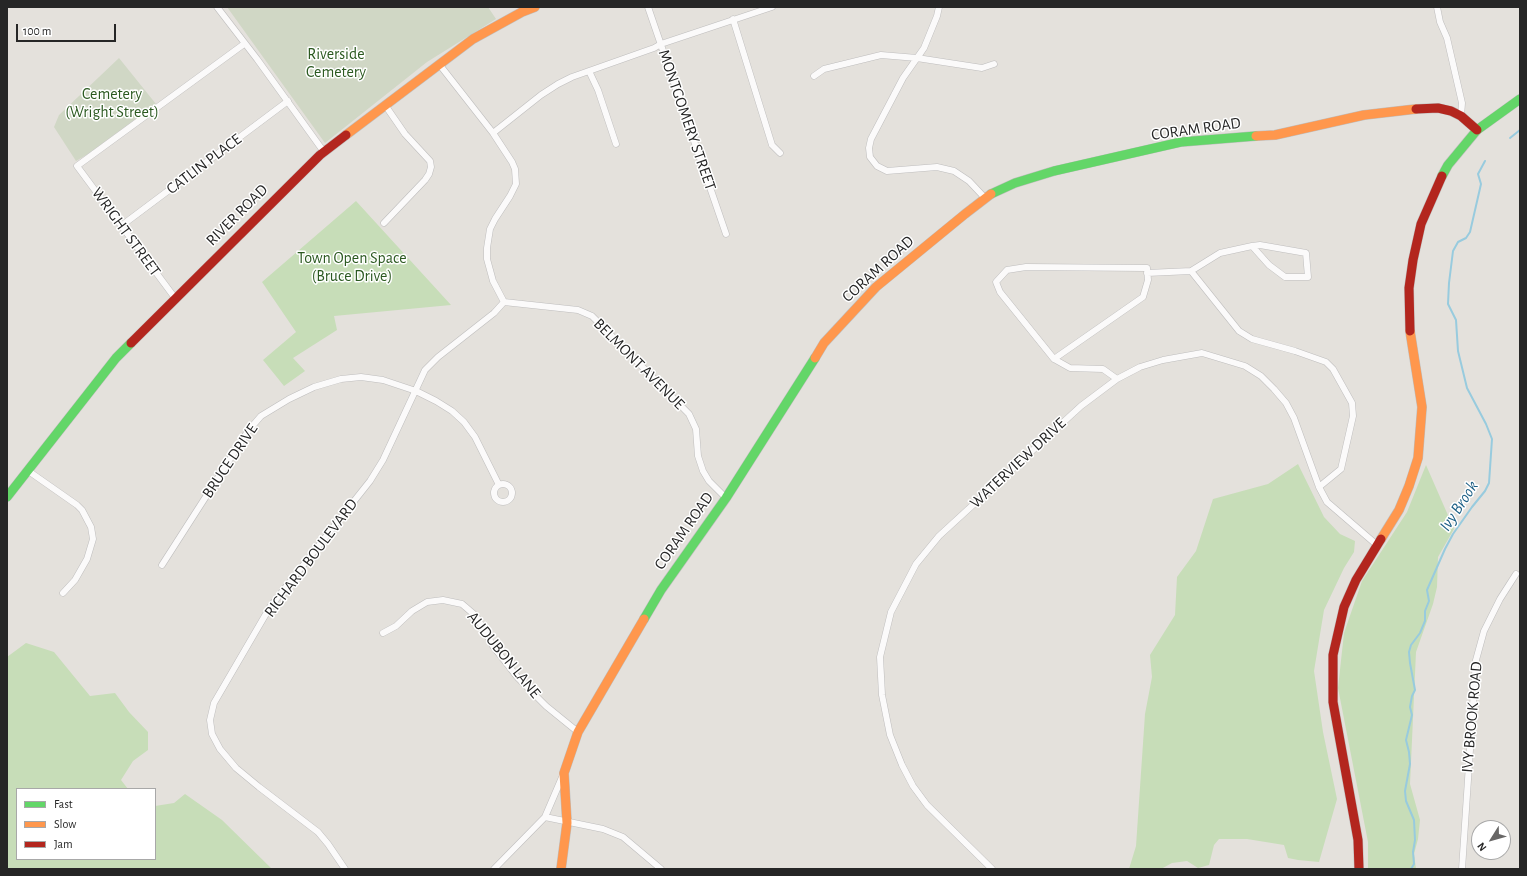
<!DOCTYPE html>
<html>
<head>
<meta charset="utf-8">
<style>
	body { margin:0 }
	#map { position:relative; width:1527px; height:876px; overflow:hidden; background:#e4e1dc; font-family:"Alegreya Sans",sans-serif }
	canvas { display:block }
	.frame { position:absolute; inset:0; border:8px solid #262626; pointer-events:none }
	.legend { position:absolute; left:16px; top:788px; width:140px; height:72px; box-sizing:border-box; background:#fff; border:1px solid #a8a8a8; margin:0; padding:5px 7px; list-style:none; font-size:12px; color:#262626 }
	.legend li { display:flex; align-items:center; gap:8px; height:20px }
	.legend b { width:20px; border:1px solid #a8a8a8 }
	.north { position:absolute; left:1471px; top:820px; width:40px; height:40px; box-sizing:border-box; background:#fff; border:1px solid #a8a8a8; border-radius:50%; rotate:233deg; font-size:11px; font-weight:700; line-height:16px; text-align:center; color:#262626 }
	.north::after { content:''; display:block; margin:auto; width:14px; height:18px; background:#686766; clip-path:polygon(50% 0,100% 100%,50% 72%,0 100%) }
	.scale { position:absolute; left:16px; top:24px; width:100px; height:18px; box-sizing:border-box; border:2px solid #262626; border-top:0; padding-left:5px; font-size:12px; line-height:14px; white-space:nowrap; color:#262626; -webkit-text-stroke:3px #fff; paint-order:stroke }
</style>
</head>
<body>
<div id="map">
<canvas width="1527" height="876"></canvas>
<div class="frame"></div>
<ul class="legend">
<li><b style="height:5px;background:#63d668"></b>Fast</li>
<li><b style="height:5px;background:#ff974d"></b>Slow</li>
<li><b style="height:5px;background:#b3261e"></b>Jam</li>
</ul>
<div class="north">N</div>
<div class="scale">100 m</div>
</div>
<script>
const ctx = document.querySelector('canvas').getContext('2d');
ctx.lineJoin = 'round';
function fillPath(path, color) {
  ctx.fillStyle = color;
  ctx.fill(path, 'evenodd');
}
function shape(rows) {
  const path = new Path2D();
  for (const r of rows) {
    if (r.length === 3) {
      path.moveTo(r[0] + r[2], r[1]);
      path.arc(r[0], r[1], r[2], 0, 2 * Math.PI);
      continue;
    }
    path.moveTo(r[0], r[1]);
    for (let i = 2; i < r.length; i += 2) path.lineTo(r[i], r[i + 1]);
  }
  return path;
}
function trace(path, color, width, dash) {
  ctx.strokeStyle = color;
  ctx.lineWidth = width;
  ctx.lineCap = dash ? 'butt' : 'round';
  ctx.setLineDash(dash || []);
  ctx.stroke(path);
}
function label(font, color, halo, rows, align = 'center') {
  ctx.font = font + ' "Alegreya Sans",sans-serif';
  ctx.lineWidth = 3;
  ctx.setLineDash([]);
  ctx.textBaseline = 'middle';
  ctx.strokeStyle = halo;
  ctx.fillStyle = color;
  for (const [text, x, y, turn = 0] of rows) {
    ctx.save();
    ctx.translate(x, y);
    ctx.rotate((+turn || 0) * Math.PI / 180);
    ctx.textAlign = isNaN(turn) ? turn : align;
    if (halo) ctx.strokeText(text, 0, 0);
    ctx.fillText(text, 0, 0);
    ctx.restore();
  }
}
fillPath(shape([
	[356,201,451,305,334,316,337,330,293,358,305,371,284,386,263,360,296,332,262,282],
	[1298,464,1324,517,1340,534,1355,541,1354,552,1344,568,1324,610,1314,671,1323,732,1337,799,1319,862,1298,860,1288,858,1284,845,1247,839,1219,839,1214,845,1209,865,1198,868,1187,861,1172,863,1161,869,1129,869,1136,846,1145,714,1152,677,1150,655,1175,615,1177,577,1196,551,1213,499,1268,484],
	[1426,465,1454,529,1438,557,1437,587,1433,604,1416,652,1410,784,1420,820,1418,839,1414,854,1416,869,1368,869,1368,842,1338,688,1344,633,1362,581,1407,512],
	[26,643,54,652,90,696,115,693,129,712,148,732,148,750,133,761,121,780,128,789,17,789,17,859,155,859,155,806,174,803,185,794,222,820,272,869,7,869,7,657]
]), '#c7ddb8');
fillPath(shape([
	[227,7,488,7,496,19,427,62,325,143],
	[119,58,156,104,88,154,76,161,54,127,59,115]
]), '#d0d7c5');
trace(shape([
	[1510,138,1520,130],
	[1411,869,1414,864,1413,852,1415,840,1414,820,1406,801,1405,791,1410,764,1409,752,1406,740,1412,715,1410,707,1412,696,1415,690,1410,663,1409,652,1411,645,1420,633,1425,621,1425,611,1429,601,1427,590,1445,549,1453,534,1472,507,1485,491,1489,483,1492,439,1486,424,1467,388,1458,351,1456,320,1448,304,1449,283,1453,251,1458,242,1466,238,1470,232,1481,184,1478,174,1485,161]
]), '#98cbde', 2);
const street = shape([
	[217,7,257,59,324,152],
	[648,7,726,234],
	[939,7,937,16,924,48,903,78,871,139,869,148,870,157,877,166,887,171,937,167,954,171,969,181,985,198],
	[1437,7,1440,22,1447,38,1462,103,1461,116],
	[733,19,772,145,780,153],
	[439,64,493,133,512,162,515,169,516,184,510,196,495,219,490,229,487,248,487,259,493,281,504,302,578,310,592,316,689,414,696,429,698,456,703,471,709,481,726,498],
	[589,71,598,90,616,144],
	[814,76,824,69,881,55,917,58,982,68,994,64],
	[493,133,541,95,558,84,572,77,654,48,661,44,772,7],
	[384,223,425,180,429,174,431,167,430,161,405,134,385,105],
	[121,226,288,101],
	[1260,245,1306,253,1308,277,1285,277,1269,265,1252,246,1260,245],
	[1191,271,1239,331,1252,339,1295,351,1326,362,1333,369,1352,403,1353,416,1341,469,1319,487],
	[1147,273,1191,271,1220,253,1252,246],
	[175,298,77,166,244,44],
	[1054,359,1143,297,1148,280,1147,268,1026,267,1007,270,996,282,1000,292,1054,359,1070,368,1103,369,1117,379],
	[27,470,77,505,82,510,91,527,93,539,87,559,75,580,63,593],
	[503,493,9],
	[162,565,248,431,261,416,289,399,314,387,341,379,361,377,383,380,416,391,436,401,452,411,464,422,475,437,499,485],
	[383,633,396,626,412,611,427,602,443,600,462,604,476,616,493,646,518,678,546,706,578,732],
	[545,817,603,829,623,837,661,869],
	[345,869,328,844,318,832,259,787,236,768,220,749,212,734,210,720,214,703,270,607,370,481,383,460,425,370,438,357,494,313,504,302],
	[494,869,545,817,563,775],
	[992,869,927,805,913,786,902,765,890,735,882,695,880,657,891,612,916,564,939,536,1081,406,1117,379,1140,367,1163,360,1202,353,1245,366,1261,376,1274,389,1286,403,1294,418,1319,487,1327,502,1377,545],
	[1462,869,1476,660,1484,631,1500,599,1516,574]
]);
const fast = shape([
	[1442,176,1448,165,1477,130,1520,99],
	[991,194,1015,183,1054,171,1181,142,1256,136],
	[7,497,116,358,131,343],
	[644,619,661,590,726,498,815,358]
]);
const slow = shape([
	[346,135,473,39,522,12,535,7],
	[1256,136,1275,135,1364,115,1416,109],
	[815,358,824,343,876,287,965,214,991,194],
	[1381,539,1399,510,1409,486,1418,458,1422,407,1410,331],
	[561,869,567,823,564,773,578,732,644,619]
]);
const jam = shape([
	[1416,109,1438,108,1451,111,1461,116,1477,130],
	[1410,331,1409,288,1413,260,1421,224,1442,176],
	[131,343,320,155,346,135],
	[1359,869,1358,840,1333,702,1333,655,1344,607,1356,580,1381,539]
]);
trace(street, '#bebdbd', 7);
trace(fast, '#bebdbd', 10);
trace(slow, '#bebdbd', 10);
trace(jam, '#bebdbd', 10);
trace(street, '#fbfafa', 6);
trace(fast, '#63d668', 9);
trace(slow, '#ff974d', 9);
trace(jam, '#b3261e', 9);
label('16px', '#2b5920', '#fff', [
	["Riverside",336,54],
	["Cemetery",336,72],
	["Cemetery",112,94],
	["(Wright Street)",112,112],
	["Town Open Space",352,258],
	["(Bruce Drive)",352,276]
]);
label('16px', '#262626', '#fff', [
	["MONTGOMERY STREET",687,120,71],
	["CORAM ROAD",1196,129,-8],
	["CATLIN PLACE",204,164,-37],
	["RIVER ROAD",237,215,-45],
	["WRIGHT STREET",126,232,54],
	["CORAM ROAD",878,269,-42],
	["BELMONT AVENUE",639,364,45],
	["BRUCE DRIVE",230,461,-56],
	["WATERVIEW DRIVE",1018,463,-43],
	["CORAM ROAD",684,531,-55],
	["RICHARD BOULEVARD",311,558,-53],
	["AUDUBON LANE",504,655,51],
	["IVY BROOK ROAD",1472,717,-85]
]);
label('italic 17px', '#1c5f85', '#fff', [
	["Ivy Brook",1459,506,-57]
]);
</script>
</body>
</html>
